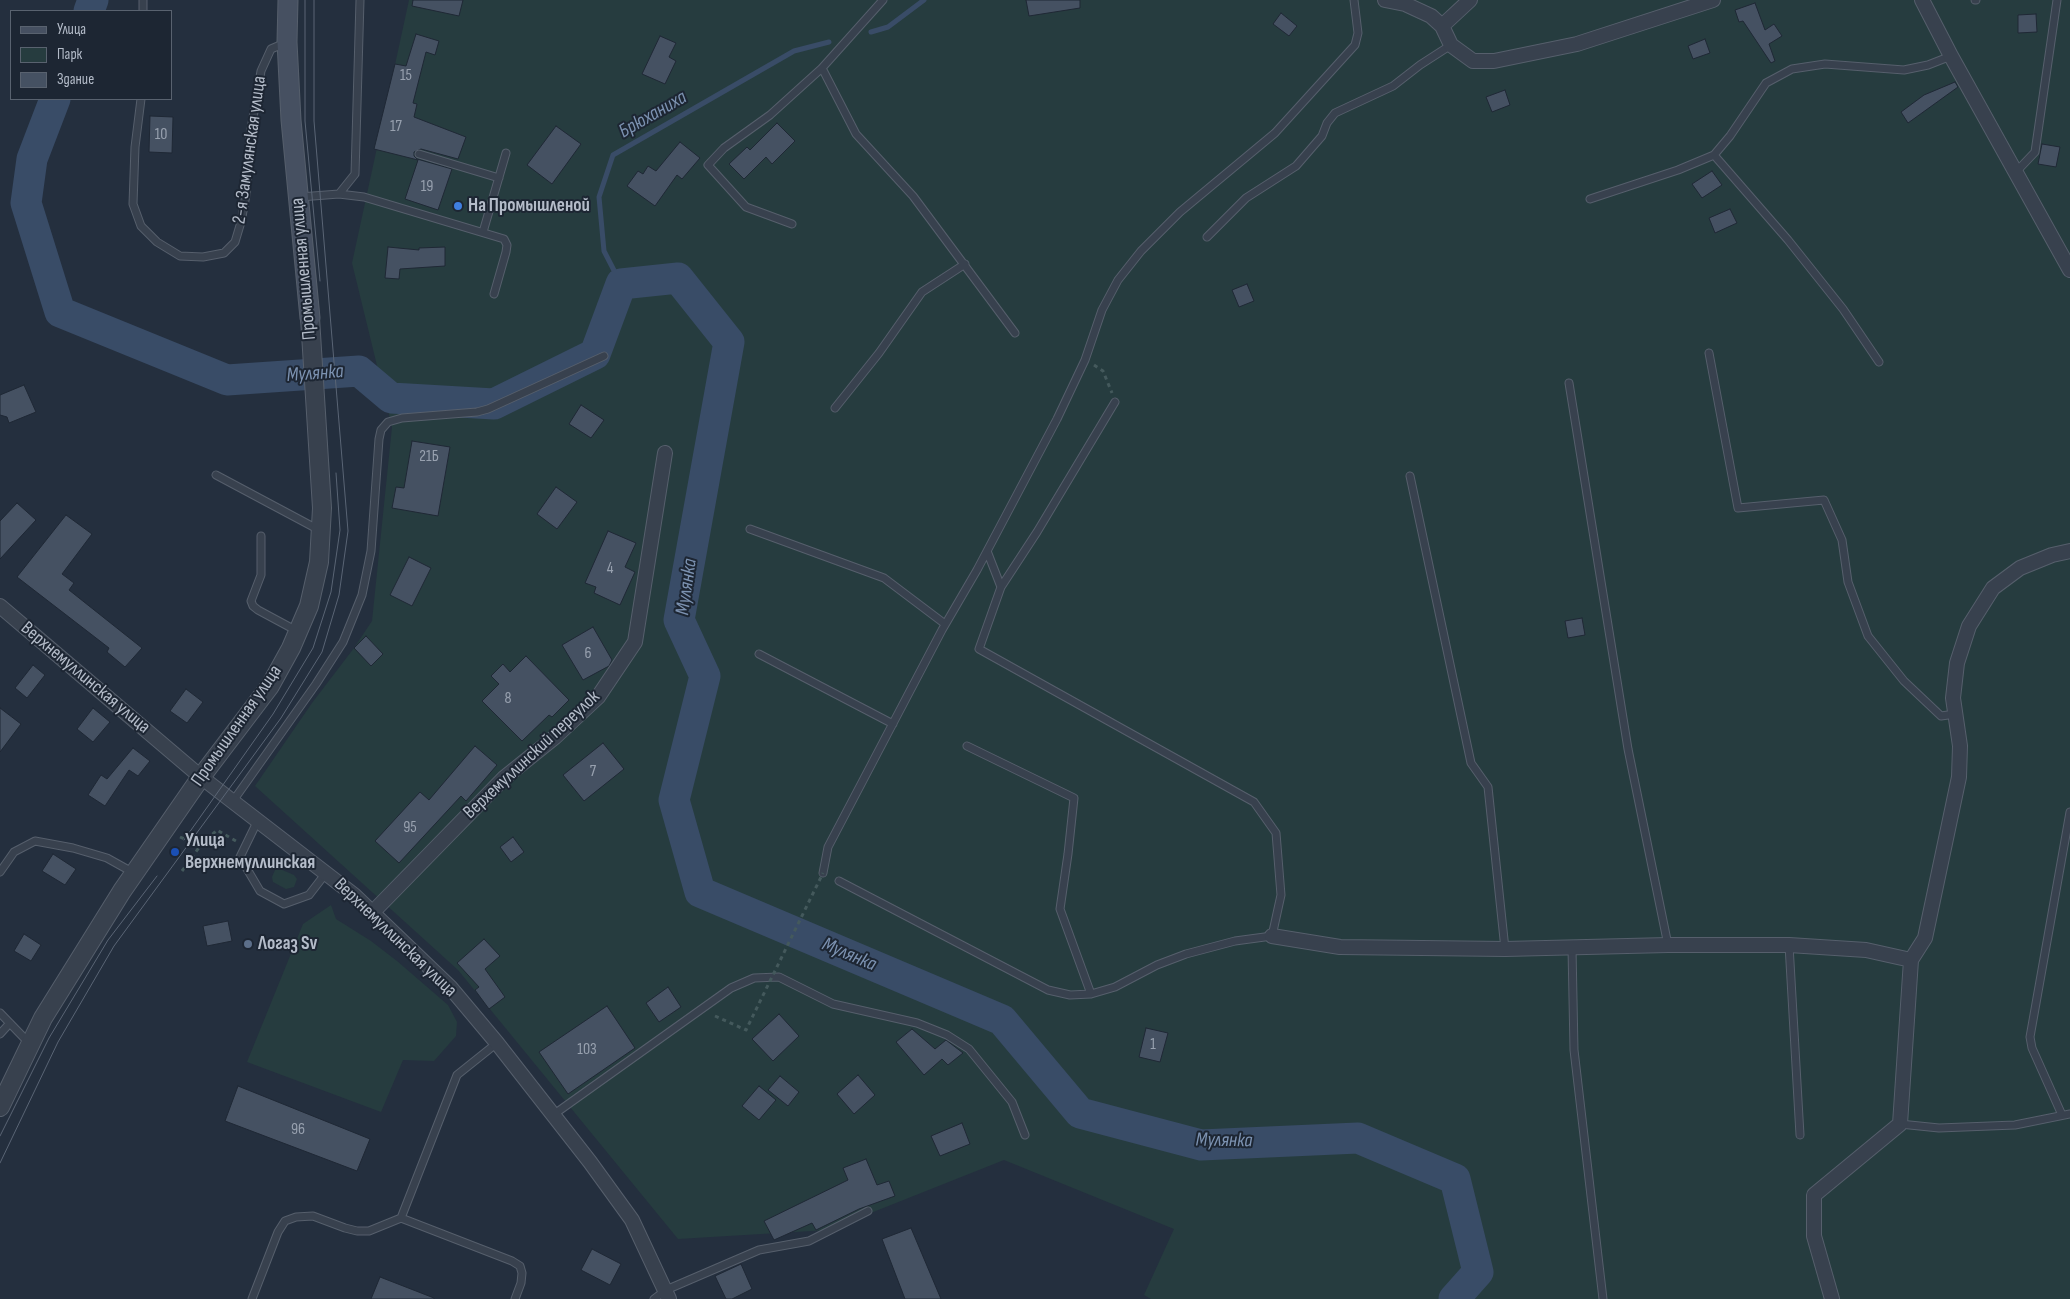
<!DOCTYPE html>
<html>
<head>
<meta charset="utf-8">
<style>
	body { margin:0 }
	#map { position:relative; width:2070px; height:1299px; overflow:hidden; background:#242f3e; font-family:"Sofia Sans Condensed",sans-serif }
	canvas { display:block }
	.legend { position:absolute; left:10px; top:10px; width:162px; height:90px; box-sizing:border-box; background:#1d2633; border:1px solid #59626f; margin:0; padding:6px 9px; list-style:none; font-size:15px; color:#b4bcc9 }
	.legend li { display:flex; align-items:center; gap:10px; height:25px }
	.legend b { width:25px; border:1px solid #59626f }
</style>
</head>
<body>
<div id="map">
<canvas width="2070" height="1299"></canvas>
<ul class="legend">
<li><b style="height:6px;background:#465061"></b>Улица</li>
<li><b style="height:14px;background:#263c3f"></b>Парк</li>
<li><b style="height:14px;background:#455162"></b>Здание</li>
</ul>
</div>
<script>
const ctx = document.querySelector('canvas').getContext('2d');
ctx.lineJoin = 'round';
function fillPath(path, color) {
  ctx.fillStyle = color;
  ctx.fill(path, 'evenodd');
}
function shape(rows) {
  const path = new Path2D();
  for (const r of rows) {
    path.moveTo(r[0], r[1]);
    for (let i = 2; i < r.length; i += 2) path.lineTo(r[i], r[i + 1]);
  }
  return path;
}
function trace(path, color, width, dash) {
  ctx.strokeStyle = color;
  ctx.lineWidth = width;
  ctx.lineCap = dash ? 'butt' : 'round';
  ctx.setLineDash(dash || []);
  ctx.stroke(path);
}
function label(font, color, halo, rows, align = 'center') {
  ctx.font = font + ' "Sofia Sans Condensed",sans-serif';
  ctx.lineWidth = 4;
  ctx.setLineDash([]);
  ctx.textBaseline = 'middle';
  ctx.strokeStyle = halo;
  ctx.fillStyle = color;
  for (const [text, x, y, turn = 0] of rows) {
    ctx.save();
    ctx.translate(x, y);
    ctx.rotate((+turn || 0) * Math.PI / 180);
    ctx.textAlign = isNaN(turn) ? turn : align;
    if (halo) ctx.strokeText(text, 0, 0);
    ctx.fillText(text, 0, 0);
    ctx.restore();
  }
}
fillPath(shape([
	[409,0,2070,0,2070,1299,1151,1299,1144,1295,1174,1229,1004,1160,828,1230,678,1239,458,970,255,786,312,703,354,648,372,621,392,427,352,263],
	[280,869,294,875,297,879,294,887,286,889,273,882,272,877,275,870],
	[331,905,336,919,371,941,397,961,448,1005,457,1022,456,1036,434,1061,403,1060,381,1112,247,1062,303,924]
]), '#263c3f');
trace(shape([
	[871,32,888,27,924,0],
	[621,284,604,251,599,197,613,155,794,51,829,42]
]), '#394c67', 5);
trace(shape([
	[89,11,93,0],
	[55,99,32,159,26,203,60,312,227,380,359,371,391,398,494,404,595,354,621,284,678,278,729,342,679,620,705,676,674,800,700,892,1002,1020,1080,1113,1201,1145,1358,1138,1455,1179,1478,1272,1454,1299]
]), '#394c67', 31);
const building = shape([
	[413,0,463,0,459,16,412,6,413,0],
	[1026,0,1080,0,1080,8,1029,16,1026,0],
	[1755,3,1765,30,1774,24,1782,36,1769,44,1775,61,1771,63,1743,21,1739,22,1735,10,1755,3],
	[1281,13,1297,26,1289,36,1273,24,1281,13],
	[2036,14,2037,32,2018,33,2018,15,2036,14],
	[416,34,439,41,435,55,426,52,413,103,417,104,414,117,466,137,458,159,421,149,414,152,414,156,417,159,452,169,438,210,405,199,418,160,374,149,395,64,406,66,416,34],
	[660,36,676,43,669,57,676,61,665,84,642,74,660,36],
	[1705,39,1710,53,1693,59,1688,46,1705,39],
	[1955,82,1958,87,1908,123,1901,112,1924,95,1955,82],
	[1505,90,1510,105,1492,112,1486,97,1505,90],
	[150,116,173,117,172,153,149,152,150,116],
	[777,123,795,141,772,164,766,157,744,179,729,164,747,147,750,150,777,123],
	[556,126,581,144,552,184,527,165,556,126],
	[680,142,700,158,682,179,677,175,655,206,627,186,638,171,643,174,648,166,656,171,680,142],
	[2042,144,2060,147,2056,167,2038,164,2042,144],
	[1712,171,1722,185,1702,198,1692,184,1712,171],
	[1730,209,1737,223,1715,233,1709,218,1730,209],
	[388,247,419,250,419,248,445,247,445,266,400,269,399,279,385,278,388,247],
	[1247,284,1254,301,1239,307,1232,290,1247,284],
	[24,385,36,412,9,423,7,417,0,415,0,395,24,385],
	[581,405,604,420,591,438,569,424,581,405],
	[412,441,450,447,438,516,392,508,396,487,404,488,412,441],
	[556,487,577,502,557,529,537,514,556,487],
	[17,503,36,520,0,559,0,521,17,503],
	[66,515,92,534,62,574,74,583,69,590,142,648,125,667,107,652,109,648,17,577,66,515],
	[608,531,636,543,625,567,635,572,620,605,594,593,596,587,585,583,608,531],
	[409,557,431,568,412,606,390,595,409,557],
	[1582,618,1585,635,1568,638,1565,621,1582,618],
	[593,627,612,660,609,666,583,680,562,645,593,627],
	[366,636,383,654,371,666,354,648,366,636],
	[526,656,569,700,552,717,549,715,522,741,482,701,499,684,491,676,503,664,510,672,526,656],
	[33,665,45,675,27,698,15,688,33,665],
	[186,689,203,702,187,723,170,711,186,689],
	[0,708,21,724,0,752,0,708],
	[93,708,110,722,93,742,77,729,93,708],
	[603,743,624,769,584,801,563,775,603,743],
	[475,746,497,765,466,801,461,796,399,863,375,841,420,792,429,800,475,746],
	[133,748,150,761,138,776,129,770,105,806,88,795,101,775,107,779,133,748],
	[513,837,524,852,511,862,500,847,513,837],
	[53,854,76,869,65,885,42,871,53,854],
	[228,921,232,941,207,946,203,926,228,921],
	[24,934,41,945,31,961,14,951,24,934],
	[484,939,500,956,485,969,505,997,489,1009,475,990,479,987,457,963,484,939],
	[668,987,681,1007,659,1022,646,1003,668,987],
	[607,1006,635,1048,568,1094,539,1052,607,1006],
	[779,1014,799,1036,773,1061,752,1039,779,1014],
	[1146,1028,1168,1033,1160,1062,1139,1057,1146,1028],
	[912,1029,935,1049,946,1040,963,1053,948,1065,942,1059,924,1075,896,1042,912,1029],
	[858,1075,875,1095,854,1114,837,1094,858,1075],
	[780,1076,799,1092,788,1106,768,1090,780,1076],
	[238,1086,370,1139,357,1171,225,1121,238,1086],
	[759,1086,776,1100,759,1120,742,1106,759,1086],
	[962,1123,970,1144,940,1156,931,1136,962,1123],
	[866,1159,877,1185,889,1181,895,1196,859,1209,816,1230,812,1223,774,1240,764,1221,848,1180,843,1168,866,1159],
	[911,1228,941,1299,905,1299,882,1239,911,1228],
	[592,1249,621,1264,610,1285,581,1270,592,1249],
	[741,1264,752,1289,732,1299,726,1299,715,1276,741,1264],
	[380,1277,434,1298,434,1299,371,1299,380,1277]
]);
fillPath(building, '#455162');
trace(building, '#1f2835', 1);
const service = shape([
	[883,0,822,68,856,134,913,196,1015,333],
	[1975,0,1976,0],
	[143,11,143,0],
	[141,99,135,147,133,204,141,226,157,242,180,256,203,257,224,253,235,242,241,222,246,195,250,135,261,71,271,49,285,43],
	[419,154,499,178],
	[2016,172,2035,152,2057,0],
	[339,194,364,197,504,239,507,245,506,252,494,294],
	[300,197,339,194,355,174,360,0],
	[1590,199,1678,170,1714,155],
	[792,224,746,207,708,165,724,148,770,115,822,68],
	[483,232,506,153],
	[1207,237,1246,198,1296,166,1322,136,1327,123,1335,113,1393,86,1420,65,1451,45],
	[1709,353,1738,508,1824,500,1842,540,1848,582,1868,636,1904,681,1941,716,1955,714],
	[1879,362,1843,309,1788,240,1714,155,1730,136,1766,83,1792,69,1825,64,1904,70,1928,65,1951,56],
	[1569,383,1628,749,1668,945],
	[835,408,879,353,922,292,965,264],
	[216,475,321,531],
	[1410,476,1471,763,1488,787,1505,949],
	[750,529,884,578,945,624],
	[261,536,261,575,251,601,253,606,258,610,297,631],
	[1001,587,1037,532,1115,402],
	[759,654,893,724],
	[967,746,1074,798,1068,854,1060,909,1091,994],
	[233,801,316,684,343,642,362,595,371,551,379,439,381,430,388,422,402,418,477,412,488,409,604,356],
	[258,820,240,857,260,891,284,904,309,895,326,873],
	[0,872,14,852,35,841,73,848,107,858,134,873],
	[823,873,828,847,942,630,977,570,1057,419,1085,360,1102,310,1118,280,1141,251,1180,212,1275,133,1355,45,1358,33,1354,0],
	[839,881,1048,990,1070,995,1091,994,1115,987,1157,965,1186,954,1235,941,1272,936,1281,895,1276,833,1254,802,979,649,1001,587,987,551],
	[1789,945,1800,1135],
	[1572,948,1574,1050,1603,1299],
	[0,1013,30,1044],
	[0,1034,10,1023],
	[497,1043,457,1075,401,1218,512,1261,520,1266,522,1273,521,1283,515,1299],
	[553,1115,731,988,754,978,779,977,833,1004,917,1023,947,1035,969,1049,1012,1102,1025,1135],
	[2062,1115,2032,1048,2030,1037,2070,812],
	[1900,1124,1939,1128,2015,1125,2070,1114],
	[252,1299,278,1232,285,1221,296,1217,313,1216,345,1228,357,1231,369,1231,401,1218],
	[654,1299,666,1290,759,1250,809,1241,868,1211]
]);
const minor = shape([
	[1385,0,1405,4,1431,16,1442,26,1451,45,1473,61,1494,61,1577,44,1713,0],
	[1922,0,1951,56,2070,270],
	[1442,26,1470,0],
	[0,606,201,777,354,895,450,987,497,1043,590,1162,632,1220,669,1299],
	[372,913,504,778,555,737,598,697,635,642,665,453],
	[1272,936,1340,947,1505,949,1668,945,1789,945,1866,950,1911,960],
	[1832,1299,1814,1236,1814,1195,1900,1124,1911,960,1925,938,1959,777,1960,746,1953,698,1957,663,1969,626,1993,588,2020,568,2052,555,2070,551]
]);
const tertiary = shape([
	[0,1107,43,1018,122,891,201,777,270,686,291,648,309,606,319,562,322,508,310,318]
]);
const secondary = shape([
	[288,0,287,42,291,120,310,318]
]);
trace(service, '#565f6c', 9);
trace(minor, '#565f6c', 16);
trace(tertiary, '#565f6c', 20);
trace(secondary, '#565f6c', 21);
trace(shape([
	[1094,365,1103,371,1112,393],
	[180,837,200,846],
	[182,871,200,846,217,830,236,841]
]), '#44595c', 3, [4, 4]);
trace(service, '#38414e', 7);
trace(minor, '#38414e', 14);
trace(tertiary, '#38414e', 18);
trace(secondary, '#465061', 19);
trace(shape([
	[305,0,305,121,320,281],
	[184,840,273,714,313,648,331,592,340,530,336,473],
	[0,1136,49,1038,108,940,157,876],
	[0,1163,58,1042,114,946,281,718,322,652,339,595,348,531,314,121,314,0]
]), '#5a6575', 1);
trace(shape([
	[715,1016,746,1030,823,873]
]), '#44595c', 3, [4, 4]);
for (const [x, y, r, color] of [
	[458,206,5,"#3f7fe0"],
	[175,852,5,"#1a4fb4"],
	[248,944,5,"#5c6f8a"]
]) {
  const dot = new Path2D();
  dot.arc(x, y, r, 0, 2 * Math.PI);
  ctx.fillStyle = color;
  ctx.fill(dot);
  trace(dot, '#1d2633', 2);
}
label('16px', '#98a1af', null, [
	["15",406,76],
	["17",396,127],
	["10",161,135],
	["19",427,187],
	["21Б",429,457],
	["4",610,569],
	["6",588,654],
	["8",508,699],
	["7",593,772],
	["95",410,828],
	["1",1153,1045],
	["103",587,1050],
	["96",298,1130]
]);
label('19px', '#b4bcc9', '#1d2633', [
	["2-я Замулянская улица",250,150,-82],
	["Промышленная улица",304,269,-95],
	["Верхнемуллинская улица",85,678,40],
	["Промышленная улица",237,726,-55],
	["Верхемуллинский переулок",532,755,-43],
	["Верхнемуллинская улица",395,938,44]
]);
label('bold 19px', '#b4bcc9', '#1d2633', [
	["На Промышленой",468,206],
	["Улица",185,841],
	["Верхнемуллинская",185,863],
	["Логаз Sv",258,944]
], 'left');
label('italic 20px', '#7c92b1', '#1d2633', [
	["Брюханиха",653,115,-30],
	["Мулянка",315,374,-4],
	["Мулянка",687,587,-82],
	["Мулянка",849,955,23],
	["Мулянка",1224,1141,1]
]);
</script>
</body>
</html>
